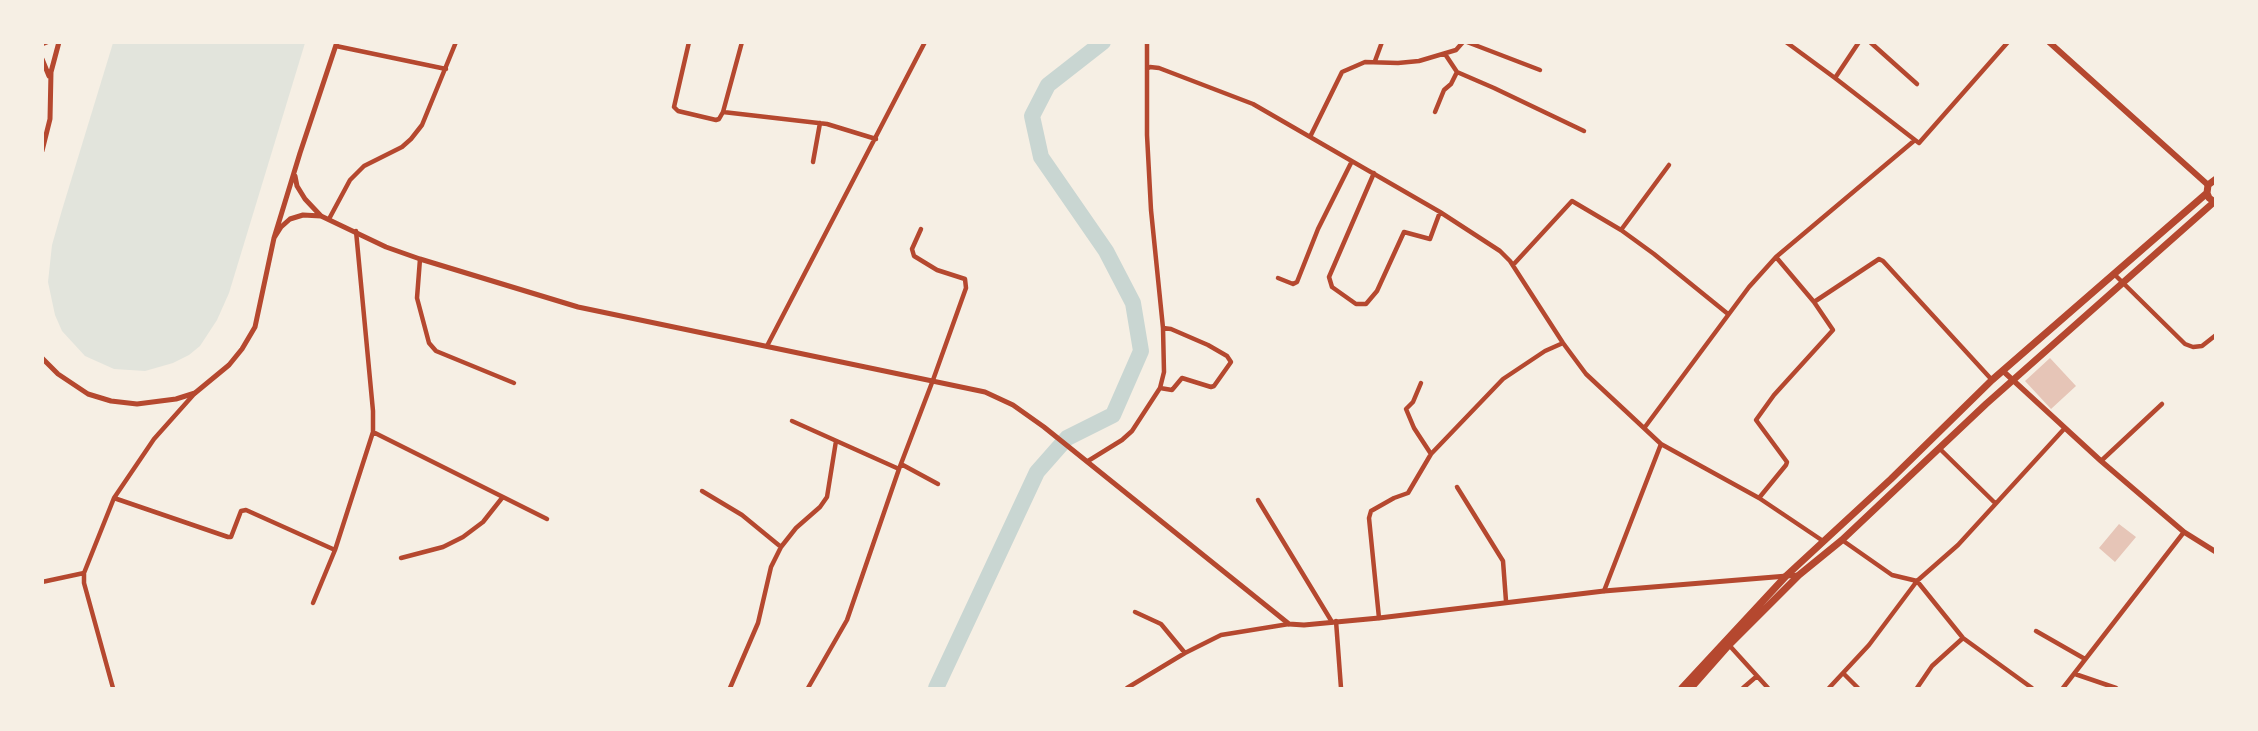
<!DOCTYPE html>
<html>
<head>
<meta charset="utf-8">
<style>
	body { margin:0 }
	#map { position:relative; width:2258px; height:731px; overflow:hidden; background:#f6efe4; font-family:Cabin,sans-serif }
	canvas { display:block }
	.frame { position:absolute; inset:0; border:44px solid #f6efe4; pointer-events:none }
</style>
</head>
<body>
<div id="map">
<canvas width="2258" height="731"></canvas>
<div class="frame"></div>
</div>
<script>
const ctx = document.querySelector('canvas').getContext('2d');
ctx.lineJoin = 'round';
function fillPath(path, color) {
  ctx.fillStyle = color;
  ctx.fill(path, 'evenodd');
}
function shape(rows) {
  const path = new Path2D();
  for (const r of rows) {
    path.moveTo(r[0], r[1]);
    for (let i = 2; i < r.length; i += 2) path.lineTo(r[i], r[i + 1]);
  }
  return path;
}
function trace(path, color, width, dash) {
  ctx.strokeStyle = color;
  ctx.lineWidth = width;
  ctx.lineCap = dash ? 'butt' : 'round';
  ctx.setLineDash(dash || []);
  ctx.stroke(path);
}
fillPath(shape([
	[113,43,305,43,229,293,217,320,200,346,189,355,173,363,145,371,114,369,85,356,62,331,55,315,48,282,52,245,62,210]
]), '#e2e4dc');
trace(shape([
	[936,688,1037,472,1067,438,1113,415,1141,351,1133,303,1106,251,1041,157,1032,116,1048,85,1103,42]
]), '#c9d6d2', 16);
fillPath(shape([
	[2050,358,2076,386,2051,409,2025,381],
	[2119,524,2136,537,2115,562,2099,548]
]), '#e6c5b7');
trace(shape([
	[689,42,674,107,678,111,716,120,719,119,723,112,742,42],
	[1467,42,1540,70],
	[1786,42,1835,78],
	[1859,42,1835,78,1915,140],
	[1870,42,1917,84],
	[336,46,446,69],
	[1375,61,1382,42],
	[1147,69,1150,67,1159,68,1253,104,1440,212,1500,251,1510,261,1563,343,1586,374,1661,444,1759,498,1823,541],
	[1457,72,1494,88,1584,131],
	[723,112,827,124,876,139],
	[1435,112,1444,90,1451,84,1457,72,1445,54],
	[1310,137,1342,72,1365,62,1398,63,1419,61,1456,50,1463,42],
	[813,162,820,123],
	[1374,173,1329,277,1332,287,1356,304,1366,304,1377,291,1404,232,1430,239,1440,212],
	[329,219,350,180,364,166,402,147,411,139,422,125,456,42],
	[1621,230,1669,165],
	[1776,257,1814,302,1879,259,1883,261,1992,380],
	[420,259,417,298,429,343,436,351,514,383],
	[1513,265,1572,201,1621,230,1654,254,1728,314],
	[2114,274,2185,344,2193,347,2202,346,2216,335],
	[1278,278,1293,284,1297,282,1318,229,1352,161],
	[767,346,925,42],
	[1421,383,1413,402,1406,409,1414,428,1431,454],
	[1160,388,1172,390,1182,378,1211,387,1214,386,1231,362,1227,356,1208,345,1171,329,1163,328],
	[792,421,899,469],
	[1645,427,1749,287,1776,257,1915,140,1919,143,2008,42],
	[373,432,547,519],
	[1940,449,1995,503],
	[1088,461,1122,440,1132,431,1160,388,1164,372,1163,328,1151,210,1147,135,1147,42],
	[2101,461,2162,404],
	[901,464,938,484],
	[1457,487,1503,561,1506,601],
	[702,491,742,515,781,547],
	[114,498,228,537,231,537,241,511,246,510,335,550],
	[1759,498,1786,465,1787,462,1756,420,1774,395,1833,330,1814,302],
	[1258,500,1332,622],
	[1842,540,1892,575,1917,581,1963,638,2032,688],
	[401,558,443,547,463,537,483,522,502,498],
	[42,582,84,573],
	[1604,591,1661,444],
	[313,603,335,550,373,432,373,411,356,231],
	[1135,612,1161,624,1185,653],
	[1379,618,1369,518,1371,511,1394,498,1408,493,1431,454,1503,379,1545,351,1563,343],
	[1336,621,1341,688],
	[2036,631,2085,659],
	[1729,645,1768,688],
	[1843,673,1858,688],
	[2075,674,2116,688],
	[113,688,84,583,84,573,114,498,154,439,195,393],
	[730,688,758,623,771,567,781,547,796,528,820,507,827,497,836,441],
	[808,688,847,620,899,469,933,380,966,288,965,279,937,270,914,256,912,249,921,229],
	[1127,688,1185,653,1221,635,1289,624],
	[1743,688,1757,676],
	[1829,688,1869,645,1917,581,1958,545,2064,429],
	[1917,688,1932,666,1963,638],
	[2063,688,2184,532]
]), '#b5482f', 4.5);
trace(shape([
	[42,44,47,42],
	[42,59,49,76],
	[42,151,50,119,51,72,59,42],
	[295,176,297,186,305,199,321,216],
	[274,238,281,227,290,219,303,215,321,216,386,247,420,259,578,307,985,392,1013,405,1044,427,1289,624,1304,625,1379,618,1604,591,1799,575],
	[42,358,58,374,88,394,111,401,137,404,176,399,195,393,229,365,242,349,255,327,274,238,300,153,337,42]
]), '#b5482f', 5);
trace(shape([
	[2003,371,2101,461,2184,532,2216,552]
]), '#b5482f', 5.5);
trace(shape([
	[2049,42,2208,185]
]), '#b5482f', 6);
trace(shape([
	[2216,179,2208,185,2207,193,2209,198,2216,203],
	[1682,688,1786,576,1891,479,1992,380,2207,193],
	[1691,688,1729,645,1799,575,1842,540,1986,404,2214,202]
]), '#b5482f', 7);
</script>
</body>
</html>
